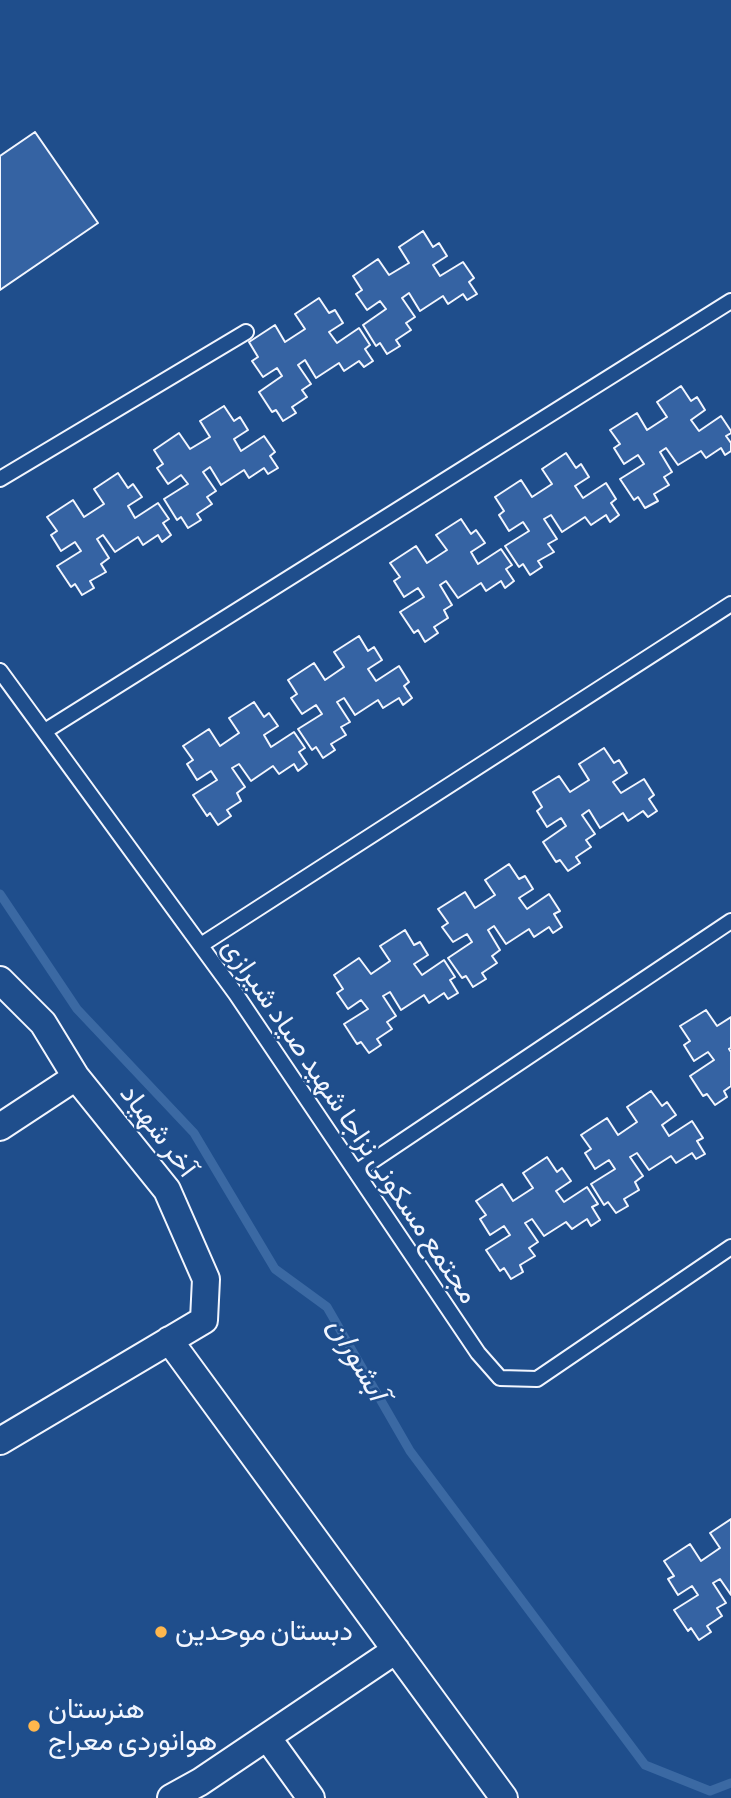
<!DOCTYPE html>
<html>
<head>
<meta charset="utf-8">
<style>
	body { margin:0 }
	canvas { display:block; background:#1f4e8c }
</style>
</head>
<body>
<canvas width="731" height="1798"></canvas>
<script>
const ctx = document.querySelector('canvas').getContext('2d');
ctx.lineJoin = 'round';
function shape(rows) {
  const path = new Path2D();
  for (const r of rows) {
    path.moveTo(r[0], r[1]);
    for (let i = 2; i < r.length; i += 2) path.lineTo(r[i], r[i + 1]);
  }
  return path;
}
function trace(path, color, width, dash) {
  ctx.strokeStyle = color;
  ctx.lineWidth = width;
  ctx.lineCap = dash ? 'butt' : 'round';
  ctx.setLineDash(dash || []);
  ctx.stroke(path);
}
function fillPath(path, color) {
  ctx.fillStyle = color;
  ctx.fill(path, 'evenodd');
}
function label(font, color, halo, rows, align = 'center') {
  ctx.font = font + ' "Alegreya Sans",Vazirmatn,sans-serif';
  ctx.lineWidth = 5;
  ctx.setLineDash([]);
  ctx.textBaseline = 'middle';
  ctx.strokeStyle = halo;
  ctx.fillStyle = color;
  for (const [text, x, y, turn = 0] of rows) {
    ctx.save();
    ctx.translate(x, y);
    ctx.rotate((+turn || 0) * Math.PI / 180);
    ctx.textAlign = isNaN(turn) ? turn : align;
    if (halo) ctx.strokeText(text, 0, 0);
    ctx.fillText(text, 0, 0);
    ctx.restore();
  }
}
trace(shape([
	[0,894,77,1009,194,1133,275,1269,327,1307,410,1451,645,1765,710,1791,731,1783]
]), '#3b69a3', 9);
const building = shape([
	[35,132,98,223,0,290,0,156,35,132],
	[423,231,433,247,439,243,447,256,433,265,440,276,463,262,474,278,469,282,477,294,467,300,463,294,448,304,443,296,420,311,409,293,402,298,415,317,406,323,411,330,396,340,400,346,387,354,380,343,376,346,363,325,386,309,380,301,367,310,356,294,362,290,353,276,378,259,389,275,409,263,399,247,423,231],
	[319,298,329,313,335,310,343,323,329,332,337,343,359,328,370,345,365,349,373,361,364,367,359,361,344,371,339,363,316,378,305,360,298,365,311,384,302,390,307,397,292,407,296,413,283,421,276,410,272,412,259,392,282,376,277,368,263,377,252,361,258,357,249,342,275,325,285,342,305,329,295,314,319,298],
	[681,386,691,401,697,397,705,410,691,420,699,431,721,416,731,431,731,433,726,436,731,443,731,451,725,455,721,448,706,458,701,451,678,465,666,448,660,452,672,472,664,477,669,485,654,494,658,501,645,508,638,497,634,500,620,479,644,464,638,455,624,464,614,448,620,444,610,430,637,413,647,430,667,417,657,402,681,386],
	[224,406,234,421,240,417,248,430,234,439,241,451,264,436,275,452,270,456,278,468,268,474,264,468,249,478,244,470,221,485,210,467,203,472,216,491,207,497,212,504,197,514,201,520,188,528,181,517,177,520,164,499,188,484,181,475,168,484,157,468,163,464,154,450,179,433,190,449,210,437,200,421,224,406],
	[566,453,576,468,581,464,589,477,575,486,583,498,606,483,616,499,611,503,619,515,610,522,606,515,591,525,585,517,562,532,551,515,544,519,557,539,548,544,554,552,538,561,542,567,530,575,523,564,519,567,505,546,529,531,523,522,509,531,499,515,504,511,495,497,521,480,532,497,552,484,542,469,566,453],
	[118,473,128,488,133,484,142,497,128,506,135,518,158,503,169,519,163,523,171,535,162,542,158,535,143,545,138,537,115,552,103,535,97,539,109,558,101,564,106,572,90,581,94,588,82,595,75,584,71,587,57,566,81,551,75,542,61,551,51,535,57,531,47,517,73,500,84,517,104,504,94,489,118,473],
	[461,519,471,534,476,530,485,543,471,552,478,564,501,549,512,565,506,569,514,581,505,588,501,581,486,591,481,583,458,598,446,581,440,585,452,605,444,610,448,618,434,627,438,633,425,642,418,630,414,633,400,612,424,597,418,588,404,597,394,581,400,577,390,563,416,546,427,563,447,550,436,535,461,519],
	[359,636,368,651,374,647,382,660,368,669,376,681,399,666,409,682,404,686,412,698,403,705,399,698,383,708,378,700,355,715,344,698,337,702,350,722,341,727,346,735,331,744,335,750,323,758,316,747,312,750,298,729,322,714,316,705,302,714,291,698,297,694,288,680,314,663,325,680,344,667,334,652,359,636],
	[254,702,264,717,269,713,278,726,264,735,271,747,294,732,305,748,299,752,307,764,298,771,294,764,279,774,273,766,251,781,239,764,232,768,245,787,237,793,241,801,227,810,231,816,218,825,210,813,207,816,193,795,217,780,211,771,197,780,187,764,193,760,183,746,209,729,220,746,239,733,229,718,254,702],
	[604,748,614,763,619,760,627,773,613,782,621,793,644,779,654,795,649,799,657,811,648,817,643,811,628,821,623,813,600,828,589,810,582,815,595,834,586,840,591,847,576,857,580,863,568,871,560,860,556,862,543,842,566,826,561,818,547,827,537,811,542,807,533,792,559,776,570,792,589,780,579,764,604,748],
	[509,864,519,879,525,876,533,889,519,898,527,909,549,894,560,911,554,914,562,927,553,933,549,927,534,937,529,929,506,944,494,926,488,930,500,950,492,956,497,963,482,973,486,979,473,987,466,976,462,978,448,958,472,942,467,934,453,942,442,927,448,923,438,909,465,892,475,908,495,895,485,880,509,864],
	[405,930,414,945,420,942,428,955,414,964,422,975,444,960,455,977,450,980,458,993,448,999,444,993,429,1003,424,995,401,1010,390,992,383,996,396,1016,387,1022,392,1029,377,1039,381,1045,369,1053,361,1042,357,1044,344,1024,368,1009,361,1000,348,1009,337,993,343,989,334,975,359,958,371,974,390,961,380,946,405,930],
	[706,1010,717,1026,731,1017,731,1048,729,1049,731,1052,731,1086,724,1091,727,1097,715,1105,707,1094,703,1096,690,1076,714,1060,708,1052,694,1061,684,1045,690,1041,680,1026,706,1010],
	[651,1091,662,1106,667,1102,676,1115,662,1125,669,1136,692,1121,703,1138,697,1141,705,1154,696,1159,692,1153,676,1163,671,1156,649,1170,637,1153,630,1157,643,1176,635,1182,639,1190,624,1199,628,1206,616,1213,608,1202,604,1205,591,1184,615,1169,609,1160,595,1169,585,1153,591,1149,581,1135,607,1118,618,1135,637,1122,627,1107,651,1091],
	[547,1157,557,1172,562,1168,571,1181,556,1191,564,1202,587,1187,598,1204,592,1207,600,1220,591,1226,587,1219,572,1229,566,1222,544,1236,532,1219,525,1223,538,1242,529,1248,535,1256,520,1265,523,1272,511,1279,504,1268,500,1271,486,1250,510,1235,504,1226,490,1235,480,1219,486,1215,476,1201,502,1184,513,1201,533,1188,523,1173,547,1157],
	[731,1519,731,1595,720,1579,713,1583,726,1603,717,1608,722,1616,707,1626,711,1632,699,1640,691,1628,688,1631,674,1610,698,1595,692,1586,678,1595,668,1579,674,1576,664,1561,690,1544,701,1561,720,1548,710,1533,731,1519]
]);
fillPath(building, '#3563a3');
trace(building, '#f2f6ff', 2);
const lane = shape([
	[0,479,246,332],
	[0,671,236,994,478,1353,500,1378,537,1379,731,1247],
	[45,731,731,301],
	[201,945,731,604],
	[356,1172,731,921]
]);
const street = shape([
	[0,980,43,1023,76,1077,167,1190,206,1279,204,1320,0,1441],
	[0,1127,76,1077],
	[169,1340,504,1798],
	[267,1737,311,1798],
	[171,1798,200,1782,396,1650]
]);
trace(lane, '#f2f6ff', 18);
trace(street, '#f2f6ff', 30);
trace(lane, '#1f4e8c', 14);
trace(street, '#1f4e8c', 26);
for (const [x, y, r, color] of [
	[161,1632,7,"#ffb74d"],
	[34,1726,7,"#ffb74d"]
]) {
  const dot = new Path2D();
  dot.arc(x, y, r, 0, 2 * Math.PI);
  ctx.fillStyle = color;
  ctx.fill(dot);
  trace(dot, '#1f4e8c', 2.5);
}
label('28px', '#f2f6ff', '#1f4e8c', [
	["مجتمع مسکونی نزاجا شهید صیاد شیرازی",350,1121,56],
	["آخر شهیاد",158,1131,53]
]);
label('28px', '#f2f6ff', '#1f4e8c', [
	["دبستان موحدین",175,1632],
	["هنرستان",48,1710],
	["هوانوردی معراج",48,1742]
], 'left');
label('italic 30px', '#f2f6ff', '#1f4e8c', [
	["آبشوران",357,1359,60]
]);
</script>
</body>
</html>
